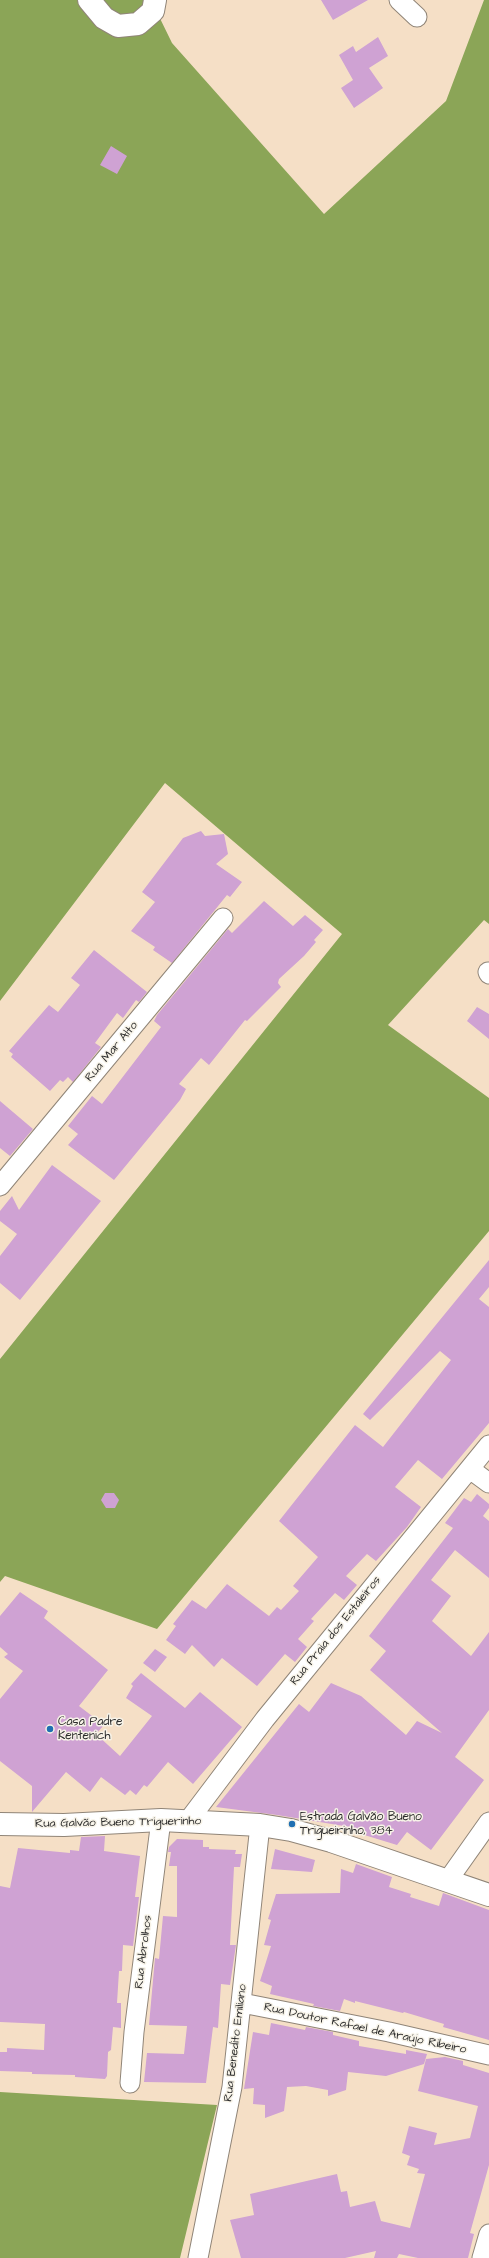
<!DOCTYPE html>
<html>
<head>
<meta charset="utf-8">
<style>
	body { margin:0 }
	canvas { display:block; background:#f5dfc6 }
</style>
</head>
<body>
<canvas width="489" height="2258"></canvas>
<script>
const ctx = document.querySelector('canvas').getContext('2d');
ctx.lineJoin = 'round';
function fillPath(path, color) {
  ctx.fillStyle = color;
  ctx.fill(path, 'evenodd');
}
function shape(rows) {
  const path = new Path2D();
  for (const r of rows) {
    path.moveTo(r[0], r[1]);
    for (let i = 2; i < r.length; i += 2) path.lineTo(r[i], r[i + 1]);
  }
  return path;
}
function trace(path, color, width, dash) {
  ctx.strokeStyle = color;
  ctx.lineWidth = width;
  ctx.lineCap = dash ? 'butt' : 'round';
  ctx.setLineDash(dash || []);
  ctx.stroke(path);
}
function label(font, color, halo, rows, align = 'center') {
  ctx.font = font + ' "Architects Daughter",sans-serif';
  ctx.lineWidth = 3;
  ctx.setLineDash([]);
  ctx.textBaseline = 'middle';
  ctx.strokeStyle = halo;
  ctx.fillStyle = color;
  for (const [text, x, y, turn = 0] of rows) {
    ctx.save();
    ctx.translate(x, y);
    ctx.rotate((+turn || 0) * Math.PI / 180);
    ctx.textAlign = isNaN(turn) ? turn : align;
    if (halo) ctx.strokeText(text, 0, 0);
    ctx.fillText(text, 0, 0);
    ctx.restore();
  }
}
fillPath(shape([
	[0,0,151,0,172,43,324,214,446,101,484,0,489,0,489,924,484,920,388,1025,489,1098,489,1231,157,1629,5,1576,0,1582,0,1359,342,934,165,783,0,1001],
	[0,2092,217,2105,180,2258,0,2258]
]), '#8ba557');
fillPath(shape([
	[321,0,368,0,333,20],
	[378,37,388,56,369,68,383,88,354,108,341,88,353,80,339,55,353,46,356,52],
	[111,146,127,156,117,174,100,165],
	[201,831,205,836,224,834,228,854,216,864,242,882,230,897,227,895,172,963,153,950,155,947,131,931,155,902,142,892,183,838],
	[264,901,293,926,305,915,323,930,314,940,316,942,304,956,279,979,278,983,281,987,247,1021,245,1020,209,1065,201,1058,179,1084,186,1089,180,1100,114,1180,68,1145,78,1134,68,1126,92,1096,102,1104,161,1027,154,1021,157,1015,228,929,232,933],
	[94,950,147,992,139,1002,136,1000,123,1018,117,1013,95,1043,101,1047,73,1082,68,1077,63,1082,60,1080,50,1091,11,1057,13,1054,9,1051,49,1005,58,1012,80,985,71,978],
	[477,1007,489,1014,489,1039,467,1021],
	[0,1101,33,1129,10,1156,0,1148],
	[52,1165,101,1201,20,1300,0,1283,0,1256,17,1234,0,1221,0,1211,12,1196,19,1210],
	[489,1260,489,1287,479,1299,489,1307,489,1423,442,1479,418,1460,395,1487,421,1507,407,1527,376,1561,367,1554,346,1576,357,1585,344,1600,335,1593,311,1619,314,1621,298,1639,307,1647,295,1662,285,1654,257,1686,222,1658,214,1667,192,1645,185,1654,166,1640,176,1626,173,1624,192,1600,206,1609,227,1584,269,1616,277,1607,281,1610,299,1591,293,1586,318,1557,279,1521,355,1425,383,1447,451,1360,440,1351,370,1420,363,1414],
	[105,1493,114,1493,119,1500,115,1508,106,1508,101,1500],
	[477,1494,489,1504,489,1508,483,1516,489,1521,489,1578,455,1550,431,1580,451,1596,432,1621,471,1656,489,1632,489,1710,455,1757,484,1780,431,1850,407,1832,397,1845,348,1830,350,1827,277,1815,216,1807,299,1704,309,1712,331,1683,361,1696,406,1735,417,1721,442,1733,370,1670,386,1651,369,1636,453,1528,445,1523,464,1498,471,1502],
	[20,1592,48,1611,44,1618,108,1670,79,1706,104,1725,96,1734,120,1756,152,1716,126,1698,133,1686,131,1684,141,1673,185,1708,200,1692,242,1727,193,1784,168,1762,147,1787,144,1785,136,1795,130,1790,125,1795,101,1777,90,1792,66,1772,32,1812,32,1786,0,1761,0,1699,23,1671,4,1657,8,1654,0,1647,0,1616],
	[155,1649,167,1657,155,1672,143,1663],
	[105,1836,104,1851,140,1856,135,1897,139,1897,133,1946,123,1945,122,1971,119,1971,117,2003,121,2003,121,2028,113,2027,111,2050,108,2052,107,2076,105,2079,75,2077,75,2075,32,2074,32,2072,0,2071,0,2052,7,2052,7,2048,44,2050,45,2024,0,2022,0,1886,10,1888,18,1848,70,1853,70,1850,79,1851,81,1837],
	[177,1839,203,1840,203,1847,209,1847,209,1849,236,1850,235,1854,242,1854,240,1867,234,1867,230,1945,236,1945,230,1985,221,1984,218,2028,213,2027,206,2083,144,2082,147,2053,184,2054,187,2026,149,2025,155,1958,159,1959,163,1916,177,1917,177,1866,169,1866,171,1852,168,1852,169,1847],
	[275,1849,315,1860,312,1872,271,1869],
	[356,1864,392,1877,389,1887,411,1894,410,1897,439,1906,443,1893,489,1910,489,2040,443,2027,444,2024,404,2012,403,2013,355,2001,355,2003,344,1999,340,2011,313,2006,314,2004,270,1994,272,1986,260,1981,271,1946,264,1945,271,1920,268,1919,276,1894,340,1893,341,1869,353,1873],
	[271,2023,305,2030,306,2027,333,2032,333,2035,359,2041,359,2046,406,2054,406,2050,427,2054,424,2064,386,2076,348,2072,346,2090,328,2096,328,2090,306,2086,287,2087,284,2111,265,2118,265,2105,253,2104,254,2088,244,2089,253,2032,269,2035],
	[445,2057,463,2061,463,2065,489,2073,489,2165,470,2233,474,2234,468,2258,418,2258,399,2254,397,2258,374,2258,376,2251,345,2258,241,2258,230,2220,254,2215,250,2194,337,2174,341,2192,347,2191,350,2207,375,2201,381,2221,410,2228,425,2174,417,2173,419,2169,407,2165,410,2156,402,2153,409,2126,437,2133,434,2145,470,2138,478,2106,418,2091,426,2059]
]), '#cfa2d3');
const street = shape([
	[399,0,417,17],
	[488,972,489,974],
	[0,1186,223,918],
	[470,1469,489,1483],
	[188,1821,265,1719,489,1445],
	[448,1880,489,1822],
	[242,2003,389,2032,489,2055],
	[130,2083,134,2032,161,1820],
	[198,2258,232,2087,260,1825],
	[482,2258,489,2234]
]);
const secondary = shape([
	[89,0,104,18,118,26,138,24,153,11,155,0],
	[0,1824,64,1825,161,1820,260,1825,291,1830,331,1841,489,1895]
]);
trace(street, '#908578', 21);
trace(secondary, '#908578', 24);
trace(street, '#fff', 19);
trace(secondary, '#fff', 22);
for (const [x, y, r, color] of [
	[50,1729,4,"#1f6fb2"],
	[292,1824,4,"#1f6fb2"]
]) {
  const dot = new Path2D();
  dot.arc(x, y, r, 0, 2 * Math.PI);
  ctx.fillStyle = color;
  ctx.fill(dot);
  trace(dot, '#f7f3e8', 1.5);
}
label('12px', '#2b2b2b', '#f7f3e8', [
	["Rua Mar Alto",112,1052,-50],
	["Rua Praia dos Estaleiros",336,1631,-51],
	["Rua Galvão Bueno Triguerinho",118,1823,-1],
	["Rua Abrolhos",144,1952,-83],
	["Rua Doutor Rafael de Araújo Ribeiro",365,2029,12],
	["Rua Benedito Emiliano",236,2043,-83]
]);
label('12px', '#2b2b2b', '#f7f3e8', [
	["Casa Padre",58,1722],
	["Kentenich",58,1736],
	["Estrada Galvão Bueno",300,1817],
	["Trigueirinho, 384",300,1831]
], 'left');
</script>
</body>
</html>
